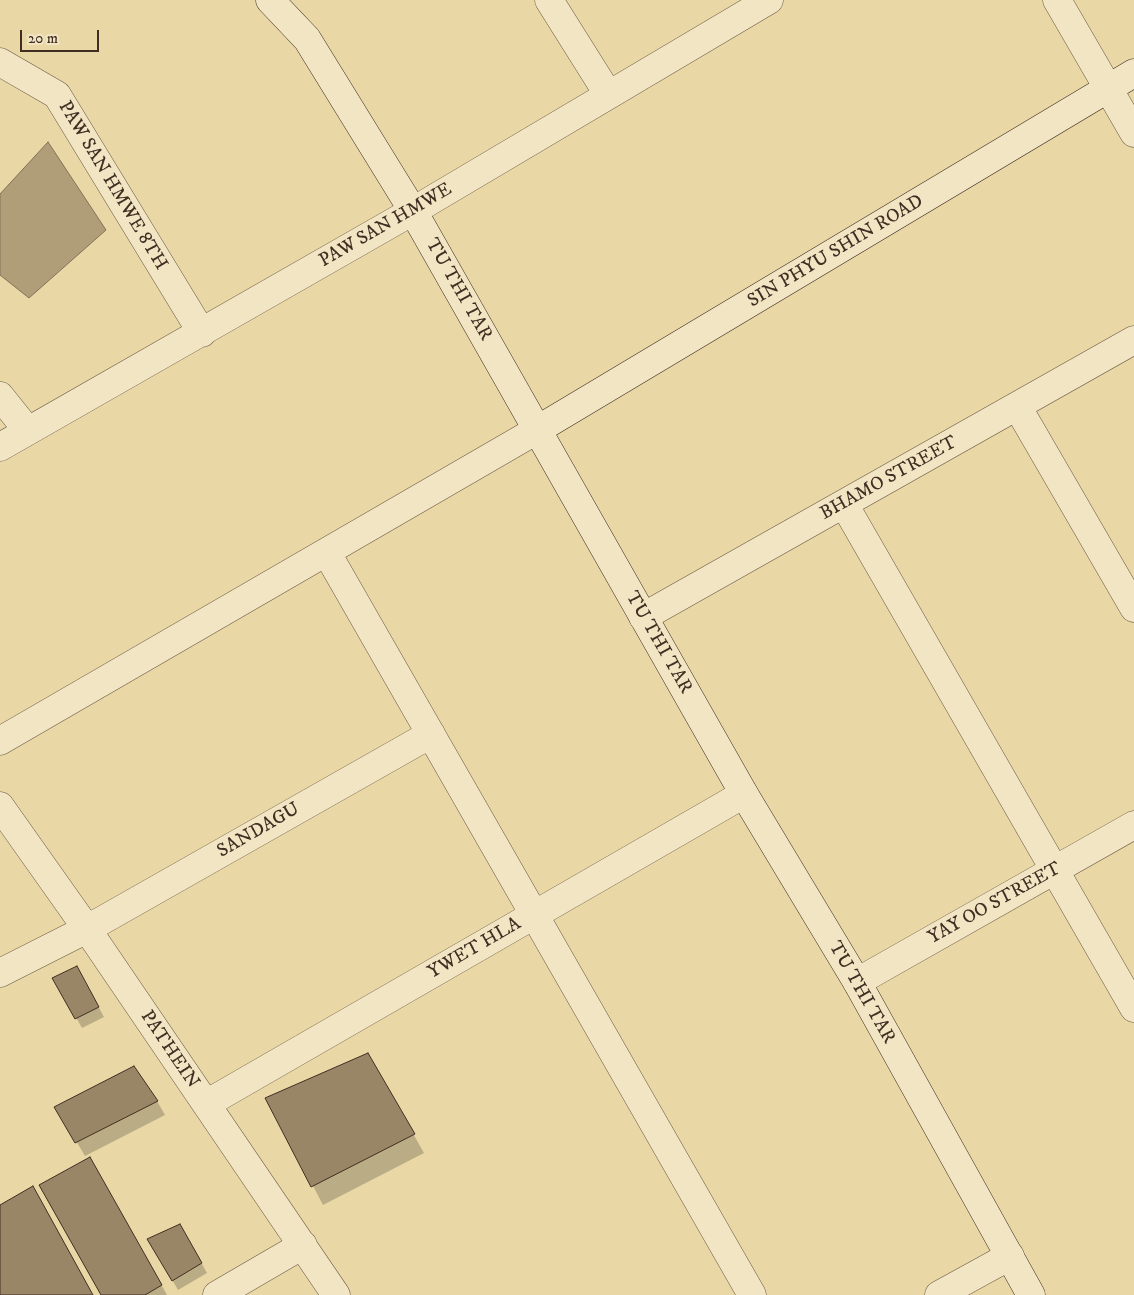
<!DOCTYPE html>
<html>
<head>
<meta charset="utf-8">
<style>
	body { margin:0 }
	#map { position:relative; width:1134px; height:1295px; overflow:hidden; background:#e9d7a5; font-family:"IM FELL DW Pica",serif }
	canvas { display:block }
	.scale { position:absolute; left:20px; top:30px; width:79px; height:22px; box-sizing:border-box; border:2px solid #412e23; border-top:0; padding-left:6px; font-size:15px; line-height:18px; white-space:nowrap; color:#412e23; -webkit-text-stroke:4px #f1e5c4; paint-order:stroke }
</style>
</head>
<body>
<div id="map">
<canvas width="1134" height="1295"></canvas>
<div class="scale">20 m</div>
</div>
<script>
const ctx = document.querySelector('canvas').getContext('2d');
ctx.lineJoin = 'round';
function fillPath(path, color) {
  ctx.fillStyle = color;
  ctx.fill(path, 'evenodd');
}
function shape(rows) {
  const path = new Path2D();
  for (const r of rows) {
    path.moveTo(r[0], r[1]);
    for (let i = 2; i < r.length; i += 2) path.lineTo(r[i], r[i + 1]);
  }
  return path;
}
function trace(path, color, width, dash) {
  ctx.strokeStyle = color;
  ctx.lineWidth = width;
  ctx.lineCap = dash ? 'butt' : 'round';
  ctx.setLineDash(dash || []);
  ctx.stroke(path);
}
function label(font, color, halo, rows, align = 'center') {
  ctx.font = font + ' "IM FELL DW Pica",serif';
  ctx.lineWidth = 4.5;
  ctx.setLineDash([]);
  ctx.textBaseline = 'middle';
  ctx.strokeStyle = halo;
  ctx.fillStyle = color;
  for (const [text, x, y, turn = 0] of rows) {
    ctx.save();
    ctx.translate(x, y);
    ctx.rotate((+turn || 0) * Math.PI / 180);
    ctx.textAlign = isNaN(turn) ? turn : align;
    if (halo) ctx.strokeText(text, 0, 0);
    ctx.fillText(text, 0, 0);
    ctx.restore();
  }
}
const water = shape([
	[48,142,106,230,29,298,0,275,0,194,48,142]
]);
fillPath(water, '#b09e79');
trace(water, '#847157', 1);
fillPath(shape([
	[82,977,104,1017,82,1028,54,978],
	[368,1054,424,1153,323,1205,267,1098],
	[157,1101,165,1115,85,1156,56,1107],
	[90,1158,167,1295,102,1295],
	[180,1225,207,1273,178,1290,149,1239]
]), '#0003');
const building = shape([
	[77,966,99,1007,75,1019,52,978,77,966],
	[368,1053,415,1134,311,1187,265,1098,368,1053],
	[134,1066,158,1101,75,1143,54,1107,134,1066],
	[90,1157,162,1285,145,1295,101,1295,39,1185,90,1157],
	[33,1186,93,1295,0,1295,0,1205,33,1186],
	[180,1224,202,1263,172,1281,147,1239,180,1224]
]);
fillPath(building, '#988667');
trace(building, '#412e23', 1);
const street = shape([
	[549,0,608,94],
	[1057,0,1134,133],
	[0,62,57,95,202,333],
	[0,396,28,431],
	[1017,406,1134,608],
	[0,447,413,211,769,0],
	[844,504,1134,1008],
	[327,553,752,1295],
	[643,617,1134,340],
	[0,741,537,430],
	[0,806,87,929,336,1295],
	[0,973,87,929,431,734],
	[857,982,1134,825],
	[206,1104,744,794],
	[217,1295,303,1245],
	[939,1295,1010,1256]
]);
const secondary = shape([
	[270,0,307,39,413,211,744,794,857,982,1031,1295],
	[537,430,1134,73]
]);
trace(street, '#6b5844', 29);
trace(secondary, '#412e23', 29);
trace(street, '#f1e5c4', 28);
trace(secondary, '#f1e5c4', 28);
label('19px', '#412e23', '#f1e5c4', [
	["PAW SAN HMWE 8TH",112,186,59],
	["PAW SAN HMWE",386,226,-30],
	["SIN PHYU SHIN ROAD",836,252,-31],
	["TU THI TAR",458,290,60],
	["BHAMO STREET",889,479,-29],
	["TU THI TAR",658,643,60],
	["SANDAGU",259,831,-30],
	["YAY OO STREET",995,904,-29],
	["YWET HLA",475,949,-30],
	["TU THI TAR",861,993,60],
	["PATHEIN",169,1050,56]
]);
</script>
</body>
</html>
